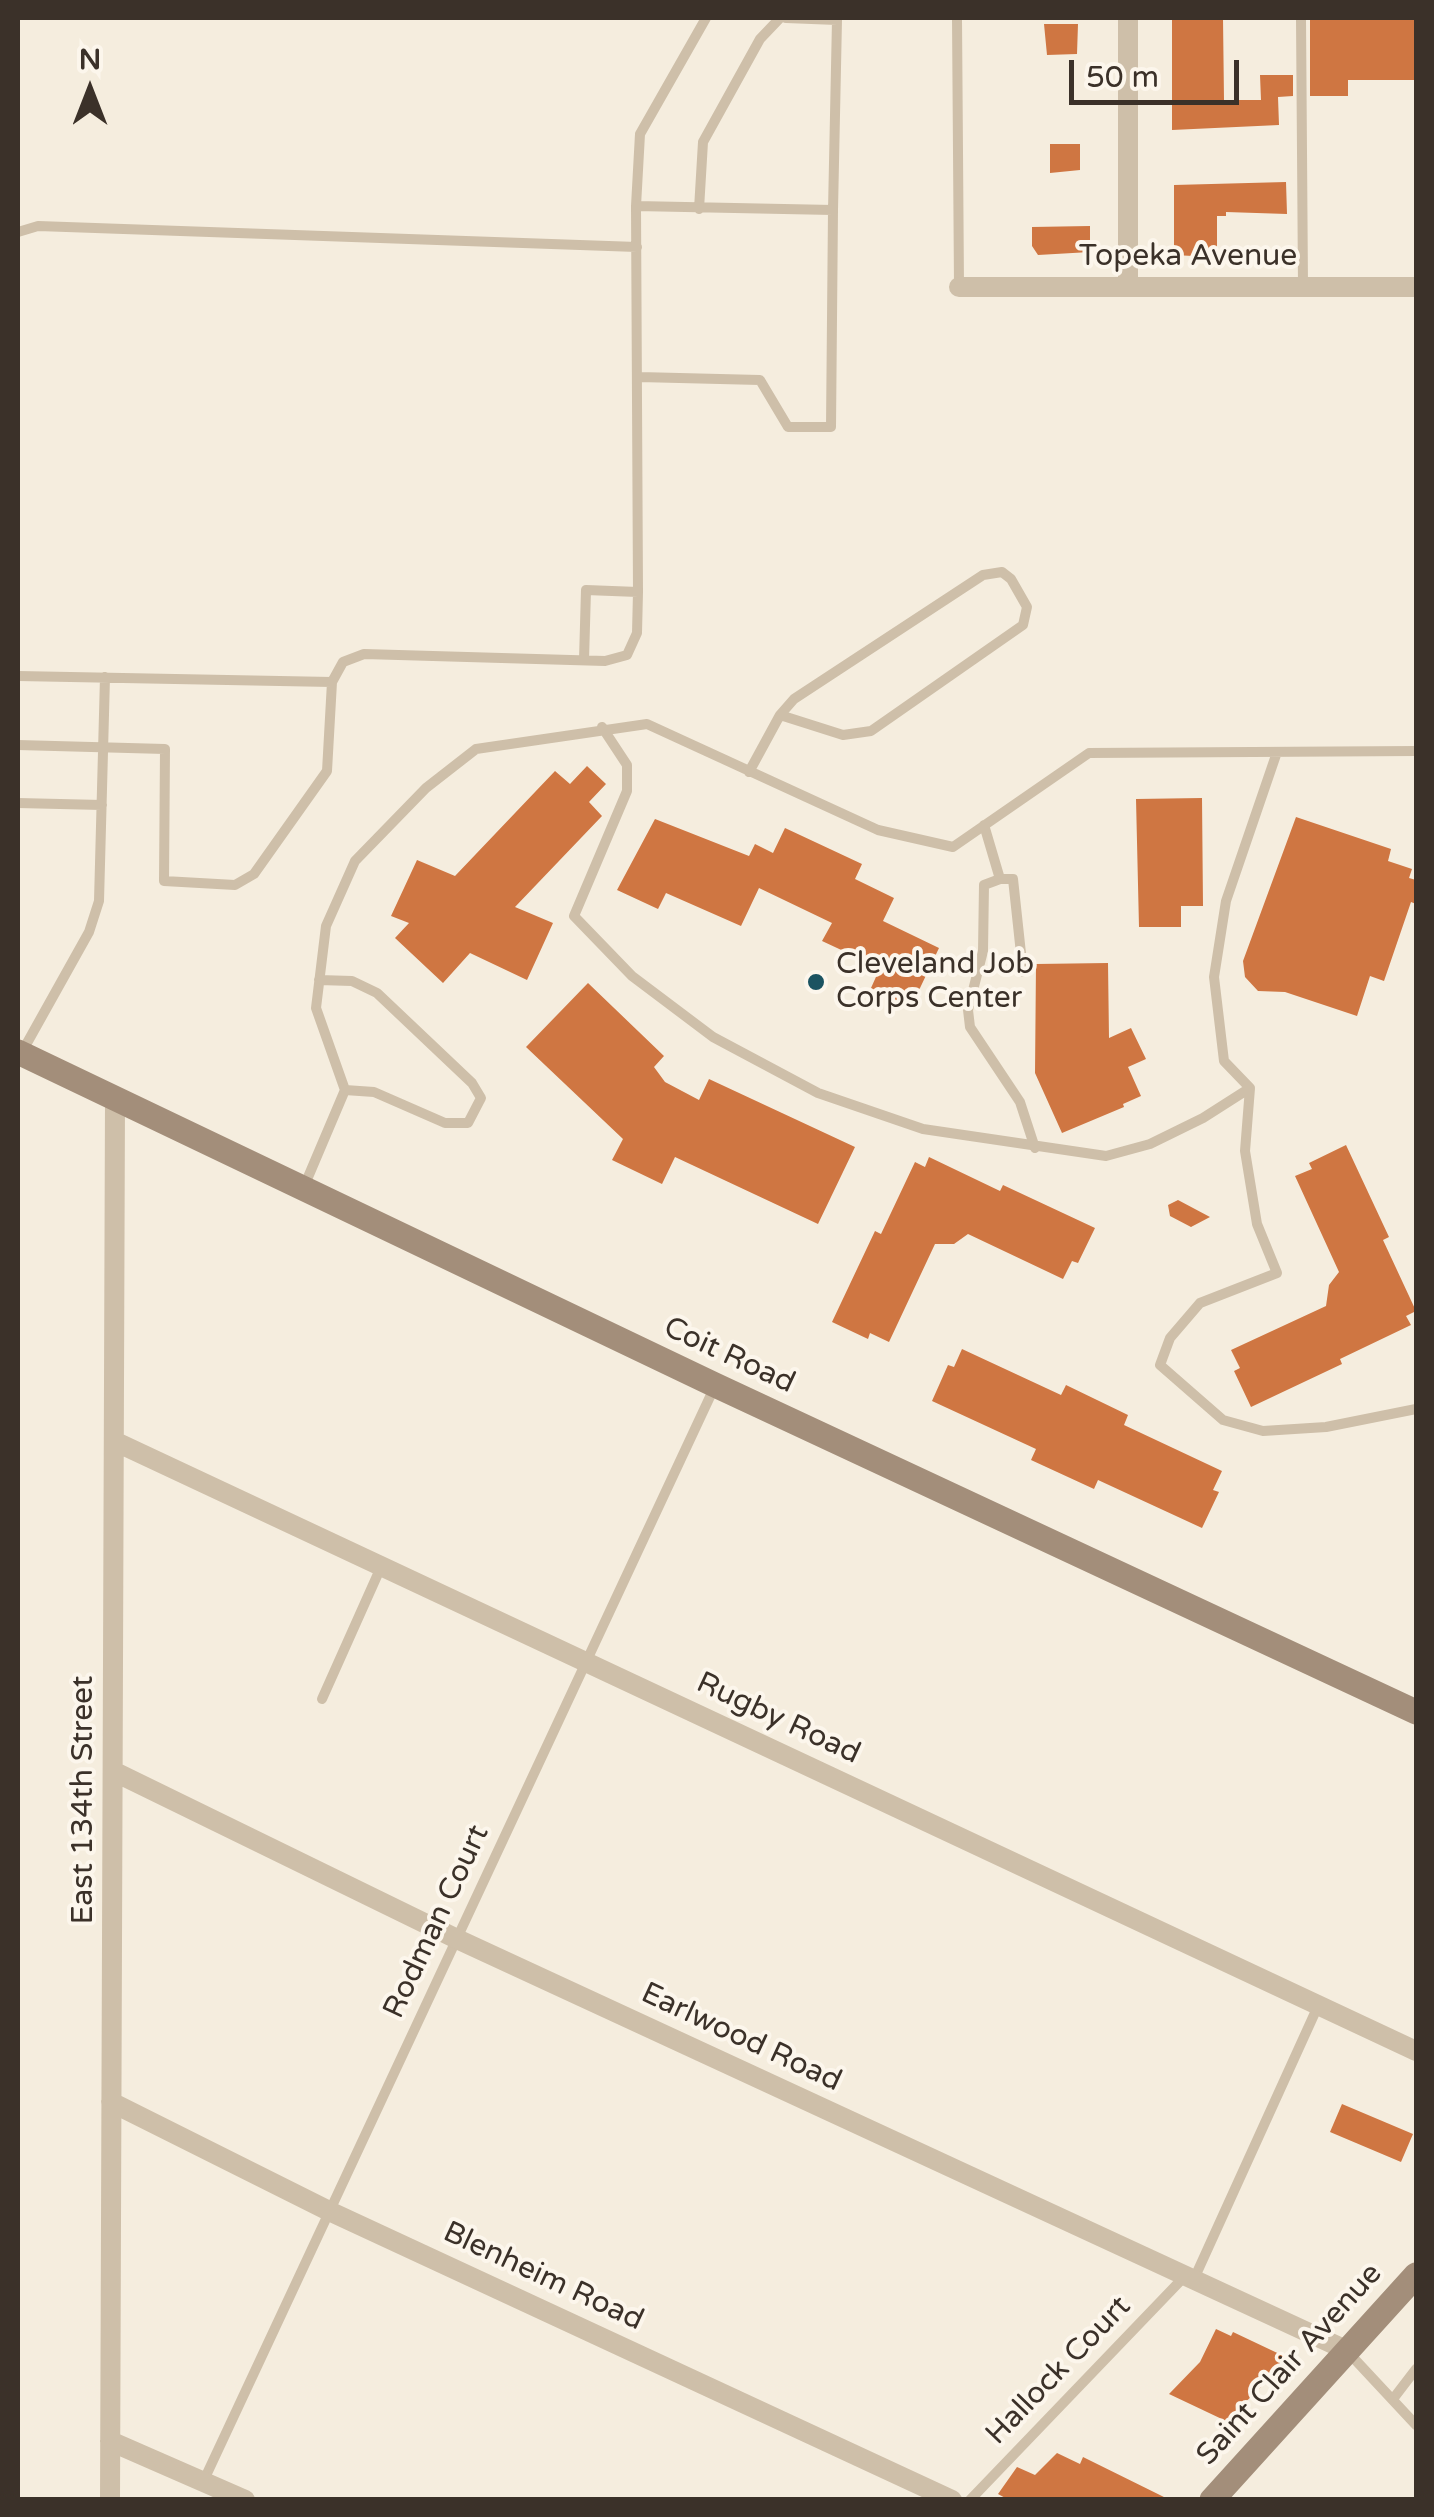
<!DOCTYPE html>
<html>
<head>
<meta charset="utf-8">
<style>
	body { margin:0 }
	#map { position:relative; width:1434px; height:2517px; overflow:hidden; background:#f5edde; font-family:"Varela Round",sans-serif }
	canvas { display:block }
	.frame { position:absolute; inset:0; border:20px solid #3b3129; pointer-events:none }
	.north { position:absolute; left:40px; top:40px; width:100px; height:100px; -webkit-text-stroke:8px #fcf6ec; paint-order:stroke; rotate:0deg; font-size:28px; font-weight:700; line-height:40px; text-align:center; color:#3b3129 }
	.north::after { content:''; display:block; margin:auto; width:35px; height:45px; background:#3b3129; clip-path:polygon(50% 0,100% 100%,50% 72%,0 100%) }
	.scale { position:absolute; left:1069px; top:60px; width:170px; height:45px; box-sizing:border-box; border:5px solid #3b3129; border-top:0; padding-left:12px; font-size:30px; line-height:35px; white-space:nowrap; color:#3b3129; -webkit-text-stroke:8px #fcf6ec; paint-order:stroke }
</style>
</head>
<body>
<div id="map">
<canvas width="1434" height="2517"></canvas>
<div class="frame"></div>
<div class="north">N</div>
<div class="scale">50 m</div>
</div>
<script>
const ctx = document.querySelector('canvas').getContext('2d');
ctx.lineJoin = 'round';
function fillPath(path, color) {
  ctx.fillStyle = color;
  ctx.fill(path, 'evenodd');
}
function shape(rows) {
  const path = new Path2D();
  for (const r of rows) {
    path.moveTo(r[0], r[1]);
    for (let i = 2; i < r.length; i += 2) path.lineTo(r[i], r[i + 1]);
  }
  return path;
}
function trace(path, color, width, dash) {
  ctx.strokeStyle = color;
  ctx.lineWidth = width;
  ctx.lineCap = dash ? 'butt' : 'round';
  ctx.setLineDash(dash || []);
  ctx.stroke(path);
}
function label(font, color, halo, rows, align = 'center') {
  ctx.font = font + ' "Varela Round",sans-serif';
  ctx.lineWidth = 8;
  ctx.setLineDash([]);
  ctx.textBaseline = 'middle';
  ctx.strokeStyle = halo;
  ctx.fillStyle = color;
  for (const [text, x, y, turn = 0] of rows) {
    ctx.save();
    ctx.translate(x, y);
    ctx.rotate((+turn || 0) * Math.PI / 180);
    ctx.textAlign = isNaN(turn) ? turn : align;
    if (halo) ctx.strokeText(text, 0, 0);
    ctx.fillText(text, 0, 0);
    ctx.restore();
  }
}
fillPath(shape([
	[1172,18,1223,18,1224,100,1261,100,1260,75,1293,75,1293,96,1278,97,1279,125,1172,130],
	[1416,18,1416,80,1348,80,1348,96,1310,96,1310,19],
	[1044,24,1078,24,1077,54,1047,55],
	[1050,144,1080,144,1080,170,1050,173],
	[1286,182,1287,214,1226,212,1226,216,1217,216,1217,247,1212,247,1212,257,1174,255,1174,185],
	[1090,226,1090,252,1038,255,1032,246,1032,227],
	[587,766,606,784,589,802,602,816,515,907,553,923,527,980,470,953,443,983,395,938,409,923,391,916,417,860,455,876,555,771,570,784],
	[1202,798,1203,906,1181,906,1181,927,1139,927,1136,799],
	[1296,817,1391,849,1388,861,1412,869,1409,878,1416,880,1416,904,1411,902,1384,981,1370,976,1357,1016,1285,992,1258,991,1245,977,1243,961],
	[655,819,749,856,755,844,773,853,785,828,862,864,855,879,894,898,883,921,939,948,911,1007,871,988,880,968,822,941,832,923,759,888,741,926,666,893,658,909,617,890],
	[1108,963,1109,1038,1131,1028,1146,1059,1128,1067,1141,1096,1123,1104,1124,1107,1062,1133,1035,1073,1036,964],
	[588,983,664,1056,654,1067,665,1082,699,1100,709,1079,855,1147,818,1224,675,1157,662,1184,612,1160,623,1139,526,1047],
	[1346,1145,1389,1237,1383,1240,1416,1311,1406,1316,1411,1325,1340,1359,1342,1364,1251,1407,1234,1371,1240,1368,1231,1350,1326,1306,1329,1285,1339,1272,1295,1176,1312,1169,1309,1163],
	[929,1157,1000,1191,1003,1185,1095,1228,1078,1263,1072,1261,1063,1279,968,1234,954,1244,935,1244,889,1342,870,1333,868,1339,832,1322,875,1231,881,1234,915,1162,925,1167],
	[1178,1200,1210,1217,1191,1227,1170,1216,1168,1205],
	[962,1349,1061,1395,1066,1385,1128,1415,1124,1425,1222,1471,1213,1490,1219,1492,1202,1528,1098,1480,1094,1489,1031,1460,1036,1449,932,1401,948,1365,954,1367],
	[1342,2104,1413,2134,1401,2162,1330,2132],
	[1216,2329,1231,2336,1233,2332,1290,2359,1226,2421,1169,2394,1200,2362],
	[1057,2453,1080,2464,1083,2457,1170,2500,1009,2500,998,2494,1017,2467,1035,2475]
]), '#cf7642');
trace(shape([
	[957,18,959,286],
	[1301,18,1303,286],
	[636,206,833,210,837,20,786,18],
	[699,209,703,142,760,39,780,18],
	[18,232,38,226,637,247],
	[639,377,760,380,788,427,831,427,833,210],
	[584,660,586,590,638,592],
	[18,676,332,682],
	[602,727,627,765,627,791,574,916,632,976,713,1037,818,1093,923,1129,1106,1156,1150,1144,1203,1118,1250,1088],
	[18,745,165,749,164,881,235,885,254,874,327,771,332,682,343,662,364,654,605,661,627,655,637,633,638,592,636,206,640,134,706,18],
	[1276,755,1226,901,1214,977,1224,1061,1250,1088,1245,1151,1257,1224,1277,1273,1200,1303,1170,1338,1160,1365,1223,1420,1263,1431,1326,1427,1416,1409],
	[749,772,780,715,794,699,983,575,1002,572,1011,579,1027,607,1023,625,871,731,843,735,780,715],
	[18,803,102,805],
	[984,825,1000,879,984,885,983,951,968,1010,970,1027,1020,1102,1035,1148],
	[1000,879,1013,879,1023,972],
	[319,980,352,981,377,993,472,1083,481,1098,468,1123,445,1123,374,1092,345,1090],
	[22,1052,89,932,99,901,105,677],
	[303,1189,345,1090,316,1008,326,926,355,861,426,788,476,749,647,724,878,830,953,847,1089,753,1416,751],
	[322,1699,381,1567],
	[1194,2279,1318,2006],
	[1347,2351,1416,2425],
	[1393,2399,1416,2369],
	[204,2480,715,1386],
	[970,2500,1185,2276]
]), '#cebfa9', 10);
trace(shape([
	[1128,18,1128,286],
	[959,287,1416,287],
	[114,1441,1416,2051],
	[115,1772,457,1939,1346,2350],
	[111,2102,329,2211,952,2500],
	[110,2441,245,2500],
	[110,2500,115,1101]
]), '#cebfa9', 20);
trace(shape([
	[18,1052,715,1385,1416,1712],
	[1212,2500,1416,2275]
]), '#a38e7a', 25);
for (const [x, y, r, color] of [
	[816,982,10,"#1b5361"]
]) {
  const dot = new Path2D();
  dot.arc(x, y, r, 0, 2 * Math.PI);
  ctx.fillStyle = color;
  ctx.fill(dot);
  trace(dot, '#fcf6ec', 4);
}
label('30px', '#3b3129', '#fcf6ec', [
	["Topeka Avenue",1188,257],
	["Coit Road",729,1356,25],
	["Rugby Road",778,1719,25],
	["East 134th Street",84,1800,-90],
	["Rodman Court",437,1922,-65],
	["Earlwood Road",741,2038,25],
	["Blenheim Road",543,2277,25],
	["Saint Clair Avenue",1290,2365,-48],
	["Hallock Court",1059,2371,-46]
]);
label('30px', '#3b3129', '#fcf6ec', [
	["Cleveland Job",836,965],
	["Corps Center",836,999]
], 'left');
</script>
</body>
</html>
